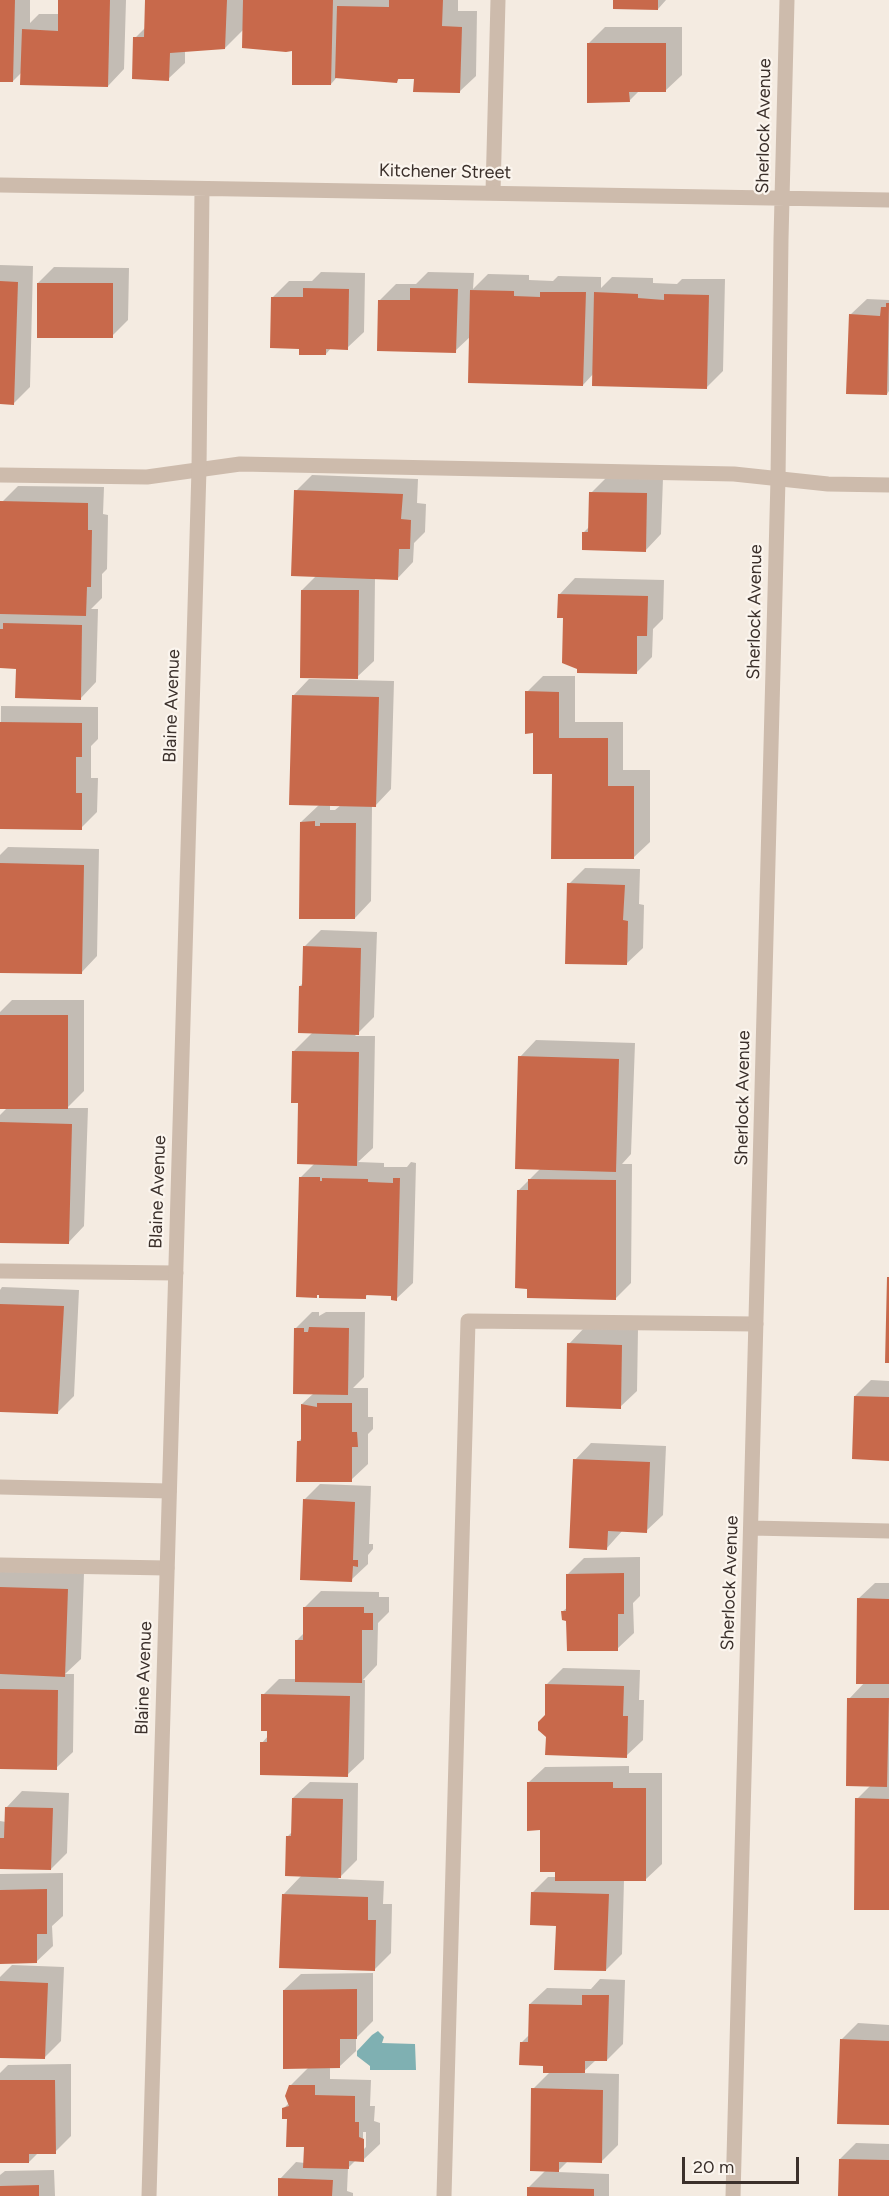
<!DOCTYPE html>
<html>
<head>
<meta charset="utf-8">
<style>
	body { margin:0 }
	#map { position:relative; width:889px; height:2196px; overflow:hidden; background:#f4ebe1; font-family:Figtree,sans-serif }
	canvas { display:block }
	.scale { position:absolute; left:682px; top:2157px; width:117px; height:27px; box-sizing:border-box; border:3px solid #3b302b; border-top:0; padding-left:8px; font-size:18px; line-height:21px; white-space:nowrap; color:#3b302b; -webkit-text-stroke:4px #fbf5ee; paint-order:stroke }
</style>
</head>
<body>
<div id="map">
<canvas width="889" height="2196"></canvas>
<div class="scale">20 m</div>
</div>
<script>
const ctx = document.querySelector('canvas').getContext('2d');
ctx.lineJoin = 'round';
function fillPath(path, color) {
  ctx.fillStyle = color;
  ctx.fill(path, 'evenodd');
}
function shape(rows) {
  const path = new Path2D();
  for (const r of rows) {
    path.moveTo(r[0], r[1]);
    for (let i = 2; i < r.length; i += 2) path.lineTo(r[i], r[i + 1]);
  }
  return path;
}
function trace(path, color, width, dash) {
  ctx.strokeStyle = color;
  ctx.lineWidth = width;
  ctx.lineCap = dash ? 'butt' : 'round';
  ctx.setLineDash(dash || []);
  ctx.stroke(path);
}
function label(font, color, halo, rows, align = 'center') {
  ctx.font = font + ' Figtree,sans-serif';
  ctx.lineWidth = 4.5;
  ctx.setLineDash([]);
  ctx.textBaseline = 'middle';
  ctx.strokeStyle = halo;
  ctx.fillStyle = color;
  for (const [text, x, y, turn = 0] of rows) {
    ctx.save();
    ctx.translate(x, y);
    ctx.rotate((+turn || 0) * Math.PI / 180);
    ctx.textAlign = isNaN(turn) ? turn : align;
    if (halo) ctx.strokeText(text, 0, 0);
    ctx.fillText(text, 0, 0);
    ctx.restore();
  }
}
fillPath(shape([
	[378,2031,384,2037,382,2043,415,2044,416,2070,370,2070,370,2066,357,2056,357,2051,372,2035]
]), '#7fb0b2');
fillPath(shape([
	[0,0,30,0,30,23,39,14,59,14,60,0,126,0,124,69,108,86,22,72,13,81,0,81],
	[147,0,458,0,458,11,477,11,476,76,459,92,415,78,400,77,397,81,338,76,331,84,294,49,244,29,225,48,185,50,185,63,168,79,135,38,146,27],
	[615,0,666,0,658,9],
	[605,27,682,27,682,75,665,91,639,91,629,101,589,43],
	[0,265,33,266,30,387,14,403,0,403],
	[54,267,129,268,128,320,112,336,38,283],
	[321,272,365,273,364,332,347,348,331,348,326,354,301,348,273,297,289,281,312,281],
	[428,272,474,273,473,289,488,274,529,275,529,280,553,281,558,276,601,277,601,288,612,277,653,278,653,283,677,284,682,279,725,279,723,371,707,387,594,373,583,385,471,336,455,351,380,300,396,284,416,284],
	[867,299,889,300,889,391,887,394,850,315],
	[312,475,418,479,417,503,426,504,425,532,414,543,413,562,397,579,375,578,374,661,357,677,302,590,316,576,296,491],
	[607,477,663,478,661,534,645,551,584,532,590,526,591,493],
	[18,486,104,487,103,514,108,515,107,569,102,574,102,598,91,609,98,609,96,682,80,699,17,667,0,667,0,518,2,502],
	[575,578,664,580,663,619,653,629,652,657,636,673,564,617,559,595],
	[543,676,575,676,575,722,623,722,623,770,650,770,650,842,633,858,553,772,535,732,527,692],
	[309,679,394,681,391,789,375,806,372,805,371,901,355,918,301,822,320,804,293,696],
	[330,804,341,805,335,810,330,810],
	[1,706,98,707,98,739,91,746,91,778,98,778,97,812,81,828,0,828],
	[8,847,99,849,97,956,81,973,0,971,0,855],
	[585,868,640,869,639,904,644,905,643,948,626,964,569,884],
	[321,930,377,932,374,1017,355,1036,375,1036,373,1148,358,1162,384,1163,384,1167,407,1167,411,1162,416,1163,413,1283,396,1299,392,1294,368,1294,365,1297,321,1292,316,1296,300,1178,315,1163,300,1102,294,1051,313,1032,300,986,303,983,304,947],
	[12,1000,84,1000,84,1091,67,1108,88,1108,84,1226,68,1243,0,1241,0,1115,8,1107,0,1107,0,1012],
	[536,1040,635,1043,631,1154,622,1164,632,1164,631,1283,615,1299,518,1191,541,1168,520,1057],
	[2,1287,79,1290,74,1396,58,1412,0,1410,0,1290],
	[312,1312,319,1312,319,1316,326,1312,365,1312,364,1377,353,1388,368,1388,368,1417,373,1417,373,1429,368,1434,368,1464,351,1480,298,1442,302,1438,302,1404,314,1393,296,1328],
	[585,1327,638,1329,637,1391,620,1407,569,1344],
	[871,1380,889,1381,889,1459,855,1396],
	[591,1443,666,1446,663,1515,646,1531,623,1530,606,1549,575,1460],
	[320,1484,371,1486,369,1544,373,1544,373,1549,368,1555,368,1564,351,1580,304,1500],
	[640,1557,640,1596,633,1603,634,1633,617,1649,568,1619,563,1611,568,1607,567,1575,584,1558],
	[0,1570,84,1573,81,1659,65,1674,74,1674,73,1752,56,1768,0,1767],
	[875,1583,889,1583,889,1909,857,1799,871,1785,849,1699,865,1682,858,1599],
	[321,1591,379,1592,379,1597,389,1597,389,1612,378,1623,377,1665,363,1680,365,1680,364,1759,347,1775,262,1743,268,1736,263,1695,279,1679,296,1679,297,1640,304,1633,304,1608],
	[563,1668,640,1670,639,1700,644,1700,643,1740,626,1756,546,1716,547,1684],
	[629,1766,629,1773,662,1773,662,1864,645,1880,624,1880,622,1954,606,1970,557,1924,532,1893,548,1877,556,1877,556,1871,528,1783,545,1767],
	[310,1782,358,1783,357,1860,338,1879,384,1881,383,1904,392,1904,391,1953,375,1969,283,1895,302,1875,288,1836,293,1831,293,1798],
	[22,1791,69,1793,67,1853,51,1869,0,1867,0,1821,6,1822,6,1808],
	[63,1873,63,1916,52,1926,53,1946,36,1962,0,1962,0,1874],
	[12,1965,64,1967,61,2041,44,2058,0,2056,0,1977],
	[373,1973,373,2021,356,2038,356,2051,339,2067,330,2067,330,2079,371,2080,370,2106,375,2106,374,2121,380,2123,380,2144,363,2160,356,2160,348,2168,347,2191,353,2193,353,2196,279,2196,280,2179,296,2162,305,2163,305,2146,283,2109,290,2102,290,2086,309,2067,284,1990,301,1974],
	[363,2132,366,2132,366,2147,363,2150],
	[600,1979,625,1980,623,2044,607,2060,596,2060,582,2073,619,2074,618,2145,602,2161,568,2161,557,2172,609,2174,609,2196,528,2196,528,2188,546,2170,533,2089,551,2071,521,2043,530,2034,530,2004,547,1988,591,1989],
	[858,2023,889,2025,889,2124,841,2040],
	[71,2064,71,2136,55,2152,38,2153,29,2162,0,2162,0,2073,8,2065],
	[856,2143,889,2144,889,2196,839,2196,840,2159],
	[54,2170,55,2196,0,2196,0,2175,5,2171]
]), '#0003');
fillPath(shape([
	[0,0,15,0,13,82,0,82],
	[58,0,110,0,108,87,20,85,22,29,58,31],
	[145,0,227,0,225,49,170,53,169,81,132,79,133,37,144,37],
	[243,0,333,0,331,85,292,85,292,51,286,52,242,48],
	[389,0,443,0,442,26,462,27,460,93,413,92,414,79,398,79,397,83,335,78,337,6,389,7],
	[613,0,658,0,658,10,613,9],
	[587,43,666,43,666,92,629,92,630,102,587,103],
	[0,281,18,282,14,405,0,404],
	[37,283,113,283,113,338,37,338],
	[303,288,349,289,348,350,326,349,326,355,299,355,299,349,270,348,271,297,303,297],
	[410,288,458,289,456,353,377,351,378,300,410,300],
	[470,290,514,291,514,296,540,297,540,292,586,292,583,386,468,383],
	[594,292,638,294,638,298,664,300,664,294,709,295,707,389,592,386],
	[886,303,889,303,887,395,846,394,849,314,880,316,881,307,886,307],
	[294,490,403,494,401,519,411,520,410,549,399,549,398,580,291,576],
	[589,492,647,493,646,552,582,550,582,532,588,532],
	[0,501,88,503,88,530,92,530,91,587,87,587,86,616,0,614],
	[301,590,359,590,358,679,300,678],
	[558,594,648,596,647,636,637,636,637,674,577,673,577,669,562,663,563,618,557,618],
	[3,623,82,625,81,700,15,698,16,669,0,668,0,629,3,629],
	[525,691,559,692,559,738,608,738,608,786,634,786,634,859,551,859,552,774,533,774,533,733,525,734],
	[292,695,379,697,376,807,289,805],
	[0,722,82,723,82,757,76,757,76,793,82,793,82,830,0,829],
	[315,821,315,826,320,826,320,823,356,823,355,919,299,919,300,822],
	[0,863,84,865,82,974,0,973],
	[567,883,625,885,623,920,628,921,627,965,565,964],
	[303,946,361,948,359,1035,298,1033,299,986,302,986],
	[0,1015,68,1015,68,1109,0,1109],
	[292,1051,359,1052,357,1166,297,1164,298,1103,291,1103],
	[518,1056,619,1059,616,1172,515,1169],
	[0,1122,72,1124,69,1244,0,1243],
	[299,1177,320,1177,320,1181,322,1181,322,1178,368,1179,368,1182,393,1183,393,1178,400,1178,397,1301,391,1300,391,1296,366,1295,366,1299,319,1298,319,1295,317,1295,317,1298,296,1297],
	[528,1179,616,1180,616,1300,527,1298,527,1289,515,1288,517,1190,528,1190],
	[887,1277,889,1277,889,1363,885,1363],
	[0,1304,64,1306,58,1414,0,1412],
	[309,1327,349,1328,348,1395,293,1394,294,1328,304,1328,304,1332,308,1332],
	[567,1343,622,1345,621,1409,566,1407],
	[854,1396,889,1397,889,1461,852,1459],
	[317,1403,352,1403,352,1432,357,1432,358,1447,352,1447,352,1482,296,1482,297,1441,301,1441,301,1404,317,1407],
	[573,1459,650,1462,647,1533,608,1531,607,1550,569,1548],
	[303,1499,355,1502,353,1560,358,1560,358,1567,353,1566,352,1582,300,1580],
	[624,1573,624,1614,618,1614,618,1651,567,1651,566,1621,562,1620,561,1611,566,1611,566,1574],
	[0,1587,68,1589,65,1677,0,1674],
	[857,1598,889,1599,889,1684,856,1684],
	[303,1607,364,1607,364,1613,373,1613,373,1630,362,1630,362,1683,295,1682,295,1640,303,1640],
	[545,1684,624,1686,623,1716,628,1716,627,1758,545,1755,546,1737,538,1730,538,1722,545,1715],
	[0,1689,58,1690,57,1770,0,1769],
	[261,1694,350,1696,348,1777,260,1775,260,1742,267,1742,267,1731,261,1731],
	[847,1698,889,1698,887,1787,846,1786],
	[527,1782,613,1782,613,1788,646,1788,646,1881,555,1881,555,1872,540,1872,540,1830,527,1831],
	[292,1798,343,1799,341,1878,285,1876,286,1836,291,1836],
	[855,1798,889,1799,889,1910,854,1910],
	[5,1807,53,1808,51,1870,0,1869,0,1838,4,1838],
	[47,1889,47,1934,37,1934,37,1963,0,1964,0,1890],
	[531,1892,609,1894,606,1971,554,1970,556,1926,530,1925],
	[282,1894,368,1897,368,1920,376,1920,375,1971,279,1968],
	[0,1981,48,1983,45,2059,0,2058],
	[357,1989,357,2039,340,2039,340,2068,283,2069,283,1990],
	[582,1995,609,1995,607,2061,585,2061,585,2073,543,2073,543,2066,519,2065,520,2042,528,2042,529,2004,582,2005],
	[840,2039,889,2041,889,2125,837,2124],
	[0,2080,55,2080,56,2154,29,2154,29,2163,0,2163],
	[289,2085,315,2085,315,2095,355,2096,355,2122,359,2122,359,2137,364,2139,364,2162,349,2161,349,2169,303,2168,304,2147,286,2147,287,2119,282,2119,282,2108,289,2106,285,2096],
	[531,2088,603,2090,602,2163,559,2162,559,2172,530,2171],
	[839,2159,889,2160,889,2196,838,2196],
	[278,2178,333,2180,332,2196,278,2196],
	[39,2185,39,2196,0,2196,0,2186],
	[527,2187,594,2189,594,2196,527,2196]
]), '#c8694b');
trace(shape([
	[493,192,498,0],
	[0,475,147,477,240,464,734,474,828,484,889,485],
	[0,1271,176,1273],
	[0,1487,169,1491],
	[0,1565,167,1568],
	[444,2196,468,1321,756,1324]
]), '#cdbbac', 15);
trace(shape([
	[0,185,889,200],
	[751,1528,889,1531],
	[149,2196,199,469,202,189],
	[733,2196,778,479,781,239,787,0]
]), '#cdbbac', 15);
label('18px', '#3b302b', '#fbf5ee', [
	["Sherlock Avenue",764,126,-89],
	["Kitchener Street",445,172,1],
	["Sherlock Avenue",755,612,-89],
	["Blaine Avenue",172,706,-88],
	["Sherlock Avenue",743,1098,-89],
	["Blaine Avenue",158,1192,-88],
	["Sherlock Avenue",730,1583,-88],
	["Blaine Avenue",144,1678,-88]
]);
</script>
</body>
</html>
